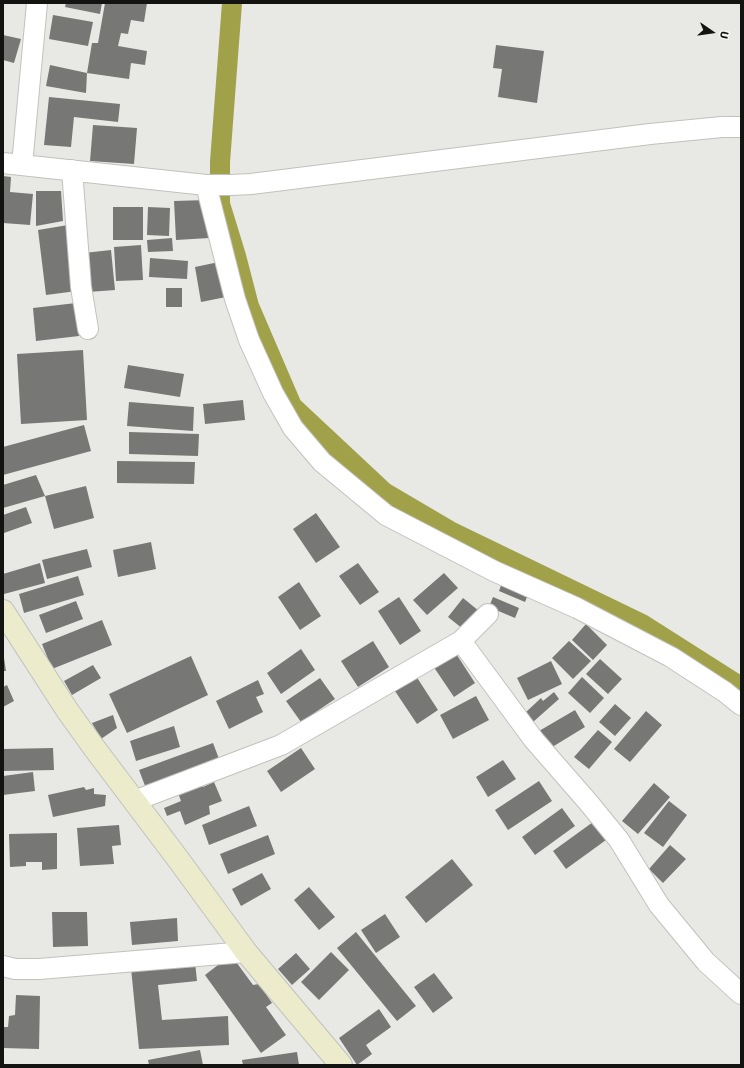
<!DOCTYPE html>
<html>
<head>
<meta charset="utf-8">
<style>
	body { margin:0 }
	#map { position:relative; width:744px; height:1068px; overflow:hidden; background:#e8e8e5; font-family:Signika,sans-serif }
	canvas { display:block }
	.frame { position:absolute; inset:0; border:4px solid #131312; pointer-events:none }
	.north { position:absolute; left:692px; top:12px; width:40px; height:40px; -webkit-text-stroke:3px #f6f6f2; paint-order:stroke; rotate:103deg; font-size:11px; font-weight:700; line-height:16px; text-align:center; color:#131312 }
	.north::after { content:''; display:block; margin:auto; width:14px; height:18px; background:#131312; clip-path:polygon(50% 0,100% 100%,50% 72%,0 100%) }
</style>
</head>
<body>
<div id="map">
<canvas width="744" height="1068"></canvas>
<div class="frame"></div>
<div class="north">U</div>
</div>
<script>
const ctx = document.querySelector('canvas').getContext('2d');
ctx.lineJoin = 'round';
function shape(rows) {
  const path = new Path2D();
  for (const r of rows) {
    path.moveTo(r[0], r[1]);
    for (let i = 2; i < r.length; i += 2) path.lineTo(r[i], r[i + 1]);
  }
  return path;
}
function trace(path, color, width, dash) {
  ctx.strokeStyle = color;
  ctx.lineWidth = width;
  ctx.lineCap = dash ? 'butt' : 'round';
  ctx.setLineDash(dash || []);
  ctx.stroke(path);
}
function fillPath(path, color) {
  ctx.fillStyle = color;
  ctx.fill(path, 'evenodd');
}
trace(shape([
	[232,3,220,162,220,204,236,256,249,306,292,406,384,492,452,532,642,624,741,687]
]), '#a0a149', 20);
fillPath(shape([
	[66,3,102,3,100,14,65,7],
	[105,3,147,3,144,22,131,20,128,34,121,33,118,46,147,51,145,65,131,63,129,79,87,73,86,93,46,86,50,65,87,73,92,43,98,43],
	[53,15,93,22,88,46,49,39],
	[3,35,21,39,14,63,3,60],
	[496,45,544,51,537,103,498,97,502,69,493,68],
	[49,97,120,104,118,122,74,117,71,147,44,145],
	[93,125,137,128,134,164,90,161],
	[3,176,11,177,10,192,33,194,30,225,3,223],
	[36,191,61,191,63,221,36,226],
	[207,200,209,238,176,240,174,201],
	[113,207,143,207,143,240,113,240],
	[148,207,170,208,169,236,147,235],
	[68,225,77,291,46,295,38,230],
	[172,238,173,251,148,252,147,240],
	[141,245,143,280,116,281,114,247],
	[111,250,115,290,88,292,84,253],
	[150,258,188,261,187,279,149,277],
	[219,262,226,297,201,302,195,267],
	[166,288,182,288,182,307,166,307],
	[76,303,79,336,36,341,33,308],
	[83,350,87,420,21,424,17,354],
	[128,365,184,374,180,397,124,388],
	[243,400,245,420,205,424,203,404],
	[129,402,194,407,193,431,127,426],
	[84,425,91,451,3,475,3,447],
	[129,432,199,434,198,456,129,454],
	[117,461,195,462,194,484,117,483],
	[36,475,45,496,3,508,3,485],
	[86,486,94,518,54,529,45,496],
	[26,507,32,523,4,533,3,515],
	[316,513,340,547,316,563,293,529],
	[151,542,156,569,118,577,113,550],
	[87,549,92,567,47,579,42,560],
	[40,563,45,583,4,594,3,591,3,574],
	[358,563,379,592,360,605,339,576],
	[444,573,458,588,427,615,413,600],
	[78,576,84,595,24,613,19,594],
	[503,580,529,592,525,602,499,591],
	[299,582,321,616,300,630,278,597],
	[399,597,421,631,400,645,378,611],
	[493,597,519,608,515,618,489,607],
	[463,598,479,611,463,629,448,617],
	[76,601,83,619,46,633,39,615],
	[102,620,112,645,52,669,42,644],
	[586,624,607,645,593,660,572,640],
	[373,641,389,667,358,687,341,661],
	[569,641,591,661,573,679,552,658],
	[301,649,315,670,281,694,267,673],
	[453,649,475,683,454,697,431,663],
	[191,656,208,695,127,733,109,694],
	[3,658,4,658,6,671,3,671],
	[600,659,622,679,608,694,586,674],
	[551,661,562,684,528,700,517,678],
	[93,665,101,678,72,695,64,681],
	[416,676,438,710,417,724,395,691],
	[582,677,604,698,590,713,568,693],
	[320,678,335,699,301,722,286,701],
	[258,680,264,694,256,697,263,712,229,729,216,701],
	[7,685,14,701,3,707,3,687],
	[554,692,559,699,533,722,525,713,541,698,543,701],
	[476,696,489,720,453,739,440,715],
	[615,704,631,718,615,736,599,722],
	[575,710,585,727,549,749,539,731],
	[646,711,662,725,630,762,614,749],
	[113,715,117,728,101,739,92,723],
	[174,726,180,747,136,761,130,741],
	[598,730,612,742,589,769,574,757],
	[213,743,221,764,147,791,139,770],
	[53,748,54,770,3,771,3,749],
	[301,748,315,769,281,792,267,771],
	[503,760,516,779,488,797,476,777],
	[33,772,35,791,3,795,3,776],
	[539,781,552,801,508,830,495,810],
	[214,782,222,801,209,806,210,814,185,825,180,811,167,816,164,808,181,801,178,793,201,783,203,787],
	[654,783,670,797,638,834,622,821],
	[84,787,86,790,94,788,94,794,106,795,105,806,53,817,48,795],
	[669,801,687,815,663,847,644,833],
	[249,806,257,826,209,845,202,825],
	[562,808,575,826,535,855,522,837],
	[593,822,606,840,566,869,553,851],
	[119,825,121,845,112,846,114,864,80,866,77,828],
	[57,833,57,869,42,870,42,862,26,862,26,866,10,867,9,834],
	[268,835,275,854,228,874,220,854],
	[670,845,686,859,663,883,649,869],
	[452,859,473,885,426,923,405,897],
	[262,873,271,889,241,906,232,889],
	[309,887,335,917,319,930,294,900],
	[52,912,87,912,88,946,53,947],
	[385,914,400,937,376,953,361,930],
	[177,918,178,941,132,945,130,922],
	[356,932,416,1006,397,1021,337,948],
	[331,952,349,970,319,1000,301,982],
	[296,953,310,969,292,985,278,969],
	[231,955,253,985,259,984,272,1003,266,1007,286,1035,261,1053,205,975],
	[195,962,197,981,158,985,162,1020,228,1016,229,1045,139,1049,131,968],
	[434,973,453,998,433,1013,414,987],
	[16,995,40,996,39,1049,3,1048,3,1027,8,1027,9,1016,15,1015],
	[379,1009,391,1027,366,1045,372,1054,357,1065,339,1038],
	[200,1050,203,1065,149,1065,148,1060],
	[297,1052,299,1065,243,1065,242,1060]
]), '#777875');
const minor = shape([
	[3,163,206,185,231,185,251,184,650,134,722,127,741,127],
	[22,165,37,3],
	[72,170,81,287,88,329],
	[206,185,235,299,249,340,273,393,293,428,322,462,386,515,494,571,577,608,671,657,725,692,741,705],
	[461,641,534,740,588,802,619,840,659,905,706,962,741,994],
	[134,801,281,745,461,641,488,614],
	[3,966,15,969,39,969,246,952]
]);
const secondary = shape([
	[3,611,67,710,95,749,178,859,246,952,341,1065]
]);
trace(minor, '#c1c1be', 22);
trace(secondary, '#c1c1be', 24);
trace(minor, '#fff', 20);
trace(secondary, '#ececcd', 22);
</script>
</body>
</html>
